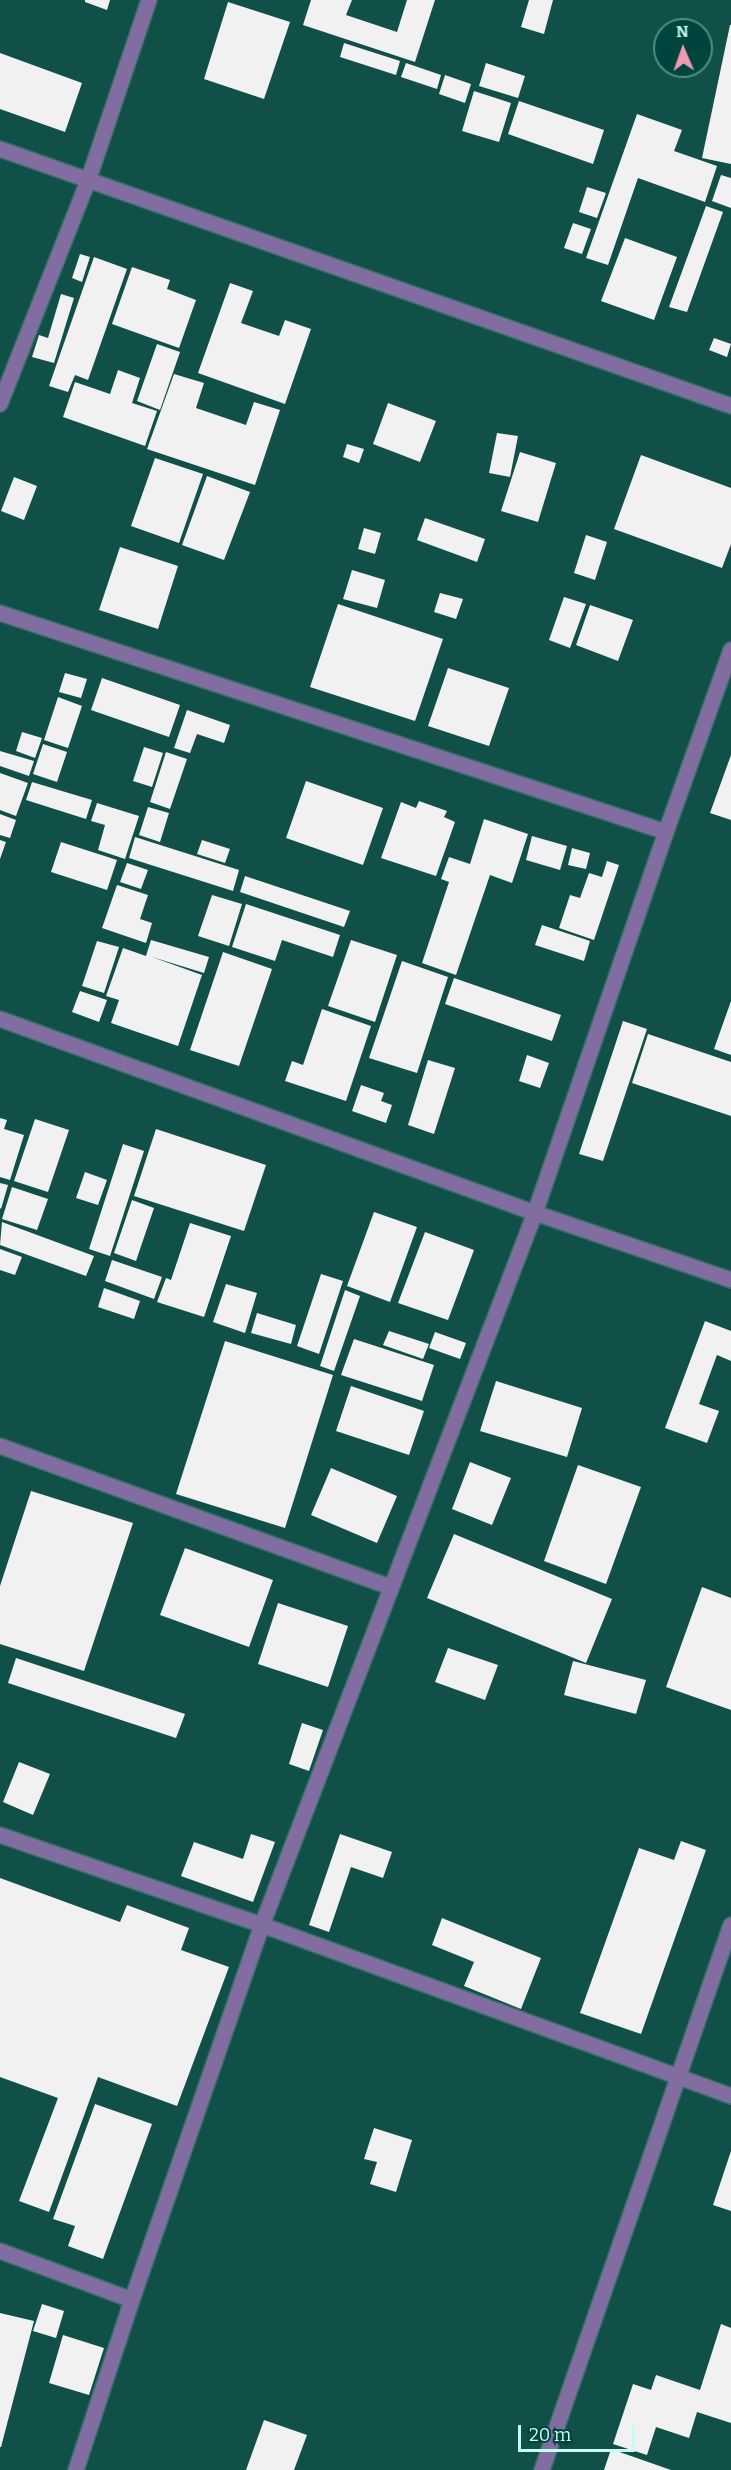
<!DOCTYPE html>
<html>
<head>
<meta charset="utf-8">
<style>
	body { margin:0 }
	#map { position:relative; width:731px; height:2470px; overflow:hidden; background:#105048; font-family:Bitter,serif }
	canvas { display:block }
	.north { position:absolute; left:653px; top:18px; width:60px; height:60px; box-sizing:border-box; background:#00453d; border:2px solid #508e85; border-radius:50%; rotate:358deg; font-size:16px; font-weight:700; line-height:24px; text-align:center; color:#c9fbf2 }
	.north::after { content:''; display:block; margin:auto; width:21px; height:27px; background:#f19ab1; clip-path:polygon(50% 0,100% 100%,50% 72%,0 100%) }
	.scale { position:absolute; left:518px; top:2425px; width:117px; height:27px; box-sizing:border-box; border:3px solid #c9fbf2; border-top:0; padding-left:8px; font-size:18px; line-height:21px; white-space:nowrap; color:#c9fbf2; -webkit-text-stroke:4px #00453d; paint-order:stroke }
</style>
</head>
<body>
<div id="map">
<canvas width="731" height="2470"></canvas>
<div class="north">N</div>
<div class="scale">20 m</div>
</div>
<script>
const ctx = document.querySelector('canvas').getContext('2d');
ctx.lineJoin = 'round';
function fillPath(path, color) {
  ctx.fillStyle = color;
  ctx.fill(path, 'evenodd');
}
function shape(rows) {
  const path = new Path2D();
  for (const r of rows) {
    path.moveTo(r[0], r[1]);
    for (let i = 2; i < r.length; i += 2) path.lineTo(r[i], r[i + 1]);
  }
  return path;
}
function trace(path, color, width, dash) {
  ctx.strokeStyle = color;
  ctx.lineWidth = width;
  ctx.lineCap = dash ? 'butt' : 'round';
  ctx.setLineDash(dash || []);
  ctx.stroke(path);
}
fillPath(shape([
	[85,0,110,0,107,10,85,2],
	[311,0,352,0,346,15,397,32,407,0,435,0,415,62,303,25],
	[529,0,553,0,544,34,521,27],
	[228,2,290,22,264,99,204,79],
	[730,25,731,25,731,164,702,158],
	[344,43,400,61,396,75,340,57],
	[0,53,82,83,65,132,0,109],
	[406,63,441,75,437,89,401,77],
	[486,63,525,76,518,98,479,86],
	[445,75,471,84,465,103,439,94],
	[474,91,511,103,499,142,462,131],
	[519,101,604,130,593,164,508,134],
	[637,114,682,130,674,151,717,166,705,202,638,178,608,265,586,258],
	[721,175,731,178,731,208,712,201],
	[587,187,606,193,597,218,579,212],
	[706,206,723,212,687,312,669,307],
	[573,223,591,229,582,254,564,248],
	[625,238,677,257,654,320,601,301],
	[80,254,90,257,82,282,72,278],
	[94,257,127,269,88,380,75,375,68,392,49,386],
	[132,267,170,280,167,289,196,300,179,348,112,324],
	[230,283,253,291,241,323,279,336,285,320,311,329,285,404,198,373],
	[61,294,74,298,54,363,32,357,39,335,48,338],
	[714,338,731,344,727,357,709,350],
	[157,344,180,352,160,410,137,401],
	[118,370,140,378,132,403,157,411,145,446,63,417,75,382,110,394],
	[174,374,204,383,196,408,246,425,254,402,280,410,255,485,147,449],
	[388,403,436,421,420,462,373,444],
	[497,433,518,436,510,477,489,473],
	[347,444,364,449,359,463,343,457],
	[520,452,556,463,538,522,501,511],
	[641,455,731,488,731,544,722,568,614,529],
	[155,458,203,474,179,543,131,526],
	[207,476,250,492,224,560,182,545],
	[14,477,37,486,24,520,1,511],
	[425,518,485,539,477,562,417,540],
	[364,528,381,533,375,554,358,549],
	[586,535,607,542,595,580,574,573],
	[120,547,178,566,158,629,99,610],
	[352,570,385,580,377,608,343,599],
	[440,593,463,599,456,619,434,612],
	[564,597,586,604,570,648,549,640],
	[338,604,443,639,415,721,310,687],
	[590,605,633,620,618,661,576,645],
	[448,668,509,688,489,746,428,726],
	[65,673,87,679,81,698,59,692],
	[102,678,180,705,169,737,91,710],
	[58,697,82,706,68,748,44,740],
	[187,710,230,725,224,743,197,734,190,753,174,748],
	[22,732,42,738,35,758,16,751],
	[43,744,67,752,57,782,33,774],
	[144,747,163,753,152,787,133,781],
	[0,751,34,761,29,776,0,766],
	[166,752,187,759,170,809,150,802],
	[731,755,731,820,710,813],
	[0,773,28,783,16,816,0,810],
	[306,781,383,808,363,865,286,838],
	[32,782,92,800,86,819,26,800],
	[419,801,447,811,444,817,455,822,436,876,381,858,401,802,416,808],
	[97,803,139,816,125,859,98,850,105,825,91,821],
	[148,807,169,813,160,842,139,835],
	[0,814,16,820,10,838,0,835],
	[484,819,528,834,512,883,490,875,456,975,422,963,449,882,441,879,449,857,470,864],
	[532,836,567,846,560,870,526,860],
	[135,837,239,870,233,891,129,858],
	[0,840,6,842,0,859],
	[202,840,230,849,225,863,197,854],
	[61,842,117,860,107,890,51,872],
	[572,848,590,853,586,869,568,865],
	[607,861,619,865,594,940,559,928,570,895,580,898,589,873,602,877],
	[127,863,148,870,141,889,120,882],
	[245,876,350,911,344,927,240,892],
	[117,885,148,895,140,919,152,923,146,943,102,928],
	[212,895,242,904,229,946,198,936],
	[246,904,340,935,333,957,282,940,275,961,232,947],
	[542,925,590,941,584,961,535,945],
	[151,940,209,957,204,973,152,957,202,975,178,1046,111,1023,119,1000,106,996,123,948,146,956],
	[351,940,397,955,375,1022,328,1006],
	[97,941,119,947,104,993,82,986],
	[223,952,272,969,239,1066,190,1050],
	[402,961,448,977,417,1073,369,1058],
	[454,978,561,1015,552,1041,445,1004],
	[80,991,107,1000,99,1022,72,1012],
	[731,1001,731,1055,714,1049],
	[322,1009,371,1026,346,1101,285,1081,292,1061,303,1065],
	[623,1021,647,1029,603,1161,579,1154],
	[648,1034,731,1062,731,1116,632,1083],
	[527,1055,549,1063,540,1088,519,1081],
	[428,1060,455,1068,434,1134,408,1125],
	[361,1085,384,1093,381,1101,392,1105,386,1123,352,1111],
	[0,1118,7,1120,4,1129,24,1135,10,1180,0,1177],
	[35,1119,69,1130,48,1192,14,1181],
	[156,1129,266,1165,244,1231,134,1196],
	[123,1144,144,1151,110,1256,89,1249],
	[85,1172,107,1180,98,1205,76,1198],
	[0,1183,8,1185,1,1209,0,1208],
	[12,1187,48,1199,37,1230,2,1219],
	[132,1200,154,1208,136,1261,114,1253],
	[374,1212,417,1227,390,1302,347,1286],
	[2,1222,94,1256,86,1276,0,1245],
	[190,1223,231,1236,204,1317,157,1302,166,1278,171,1280],
	[425,1232,474,1250,448,1320,398,1303],
	[0,1249,22,1257,15,1275,0,1270],
	[112,1260,162,1277,154,1299,105,1281],
	[321,1274,343,1281,319,1354,297,1346],
	[226,1284,257,1293,245,1333,213,1322],
	[104,1288,140,1301,134,1319,98,1307],
	[345,1290,360,1296,334,1371,320,1366],
	[257,1313,296,1325,291,1344,251,1333],
	[705,1321,731,1331,731,1361,717,1355,699,1404,719,1411,707,1443,665,1428],
	[389,1331,429,1344,423,1359,383,1345],
	[435,1332,466,1343,460,1359,429,1348],
	[354,1339,434,1365,422,1401,341,1375],
	[225,1341,333,1375,285,1528,176,1494],
	[496,1381,582,1408,567,1457,480,1431],
	[351,1386,424,1411,409,1455,336,1431],
	[470,1462,511,1478,492,1525,452,1509],
	[578,1465,641,1487,606,1584,544,1561],
	[331,1468,397,1496,377,1543,311,1515],
	[31,1491,133,1523,84,1671,0,1644,0,1586],
	[454,1534,612,1599,586,1663,427,1598],
	[185,1548,273,1580,249,1647,160,1615],
	[702,1587,731,1598,731,1710,666,1687],
	[278,1603,348,1626,328,1687,258,1664],
	[448,1648,498,1665,485,1700,435,1682],
	[16,1658,185,1714,176,1738,8,1683],
	[573,1661,646,1680,636,1714,564,1695],
	[302,1723,323,1730,309,1771,289,1764],
	[19,1762,50,1774,33,1815,3,1802],
	[251,1834,275,1842,253,1902,181,1876,194,1842,243,1859],
	[340,1834,392,1852,383,1878,351,1867,329,1932,309,1925],
	[681,1841,706,1850,641,2034,580,2013,639,1848,674,1860],
	[0,1878,120,1922,127,1905,189,1928,181,1950,229,1967,177,2106,98,2077,49,2212,19,2201,58,2098,0,2077],
	[442,1918,541,1958,521,2009,464,1986,474,1962,432,1945],
	[95,2104,152,2124,103,2259,68,2246,75,2226,53,2219],
	[374,2128,412,2140,396,2192,370,2184,377,2162,364,2159],
	[731,2151,731,2211,713,2205],
	[42,2304,64,2311,56,2338,33,2331],
	[0,2313,34,2321,1,2447,0,2447],
	[721,2324,731,2328,731,2423,697,2412,689,2438,656,2427,647,2455,613,2444,633,2384,651,2390,656,2375,700,2390],
	[63,2335,104,2348,89,2395,49,2383],
	[264,2420,307,2435,294,2470,246,2470],
	[611,2449,671,2470,604,2470]
]), '#f1f1f1');
const minor = shape([
	[0,149,731,406],
	[0,404,88,181,149,0],
	[0,613,666,832],
	[0,1019,535,1213,731,1280],
	[0,1446,390,1587],
	[0,1835,262,1925,731,2096],
	[0,2251,132,2300],
	[76,2470,132,2300,262,1925,535,1213,666,832,731,650],
	[542,2470,731,1925]
]);
trace(minor, '#316f67', 18);
trace(minor, '#816da0', 15);
</script>
</body>
</html>
